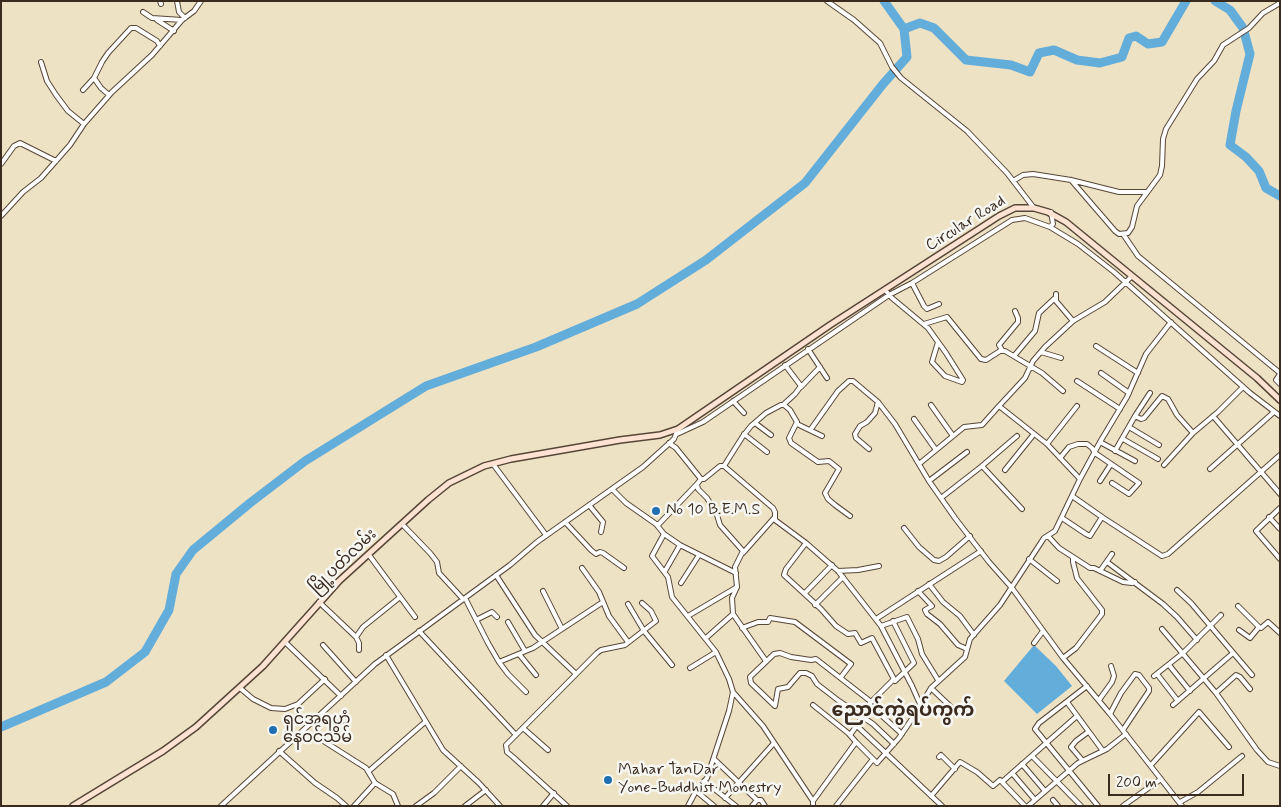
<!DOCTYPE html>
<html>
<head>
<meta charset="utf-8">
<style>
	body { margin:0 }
	#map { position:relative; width:1281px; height:807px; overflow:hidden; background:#eee2c4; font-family:Mynerve,sans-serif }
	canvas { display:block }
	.frame { position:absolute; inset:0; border:2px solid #3b2a1e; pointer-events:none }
	.scale { position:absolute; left:1108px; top:774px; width:136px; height:22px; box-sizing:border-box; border:2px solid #3b2a1e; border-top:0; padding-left:6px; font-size:15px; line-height:18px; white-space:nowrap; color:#3b2a1e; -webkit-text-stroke:4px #f6f6f2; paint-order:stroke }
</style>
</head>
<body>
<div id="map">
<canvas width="1281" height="807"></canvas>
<div class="frame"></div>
<div class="scale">200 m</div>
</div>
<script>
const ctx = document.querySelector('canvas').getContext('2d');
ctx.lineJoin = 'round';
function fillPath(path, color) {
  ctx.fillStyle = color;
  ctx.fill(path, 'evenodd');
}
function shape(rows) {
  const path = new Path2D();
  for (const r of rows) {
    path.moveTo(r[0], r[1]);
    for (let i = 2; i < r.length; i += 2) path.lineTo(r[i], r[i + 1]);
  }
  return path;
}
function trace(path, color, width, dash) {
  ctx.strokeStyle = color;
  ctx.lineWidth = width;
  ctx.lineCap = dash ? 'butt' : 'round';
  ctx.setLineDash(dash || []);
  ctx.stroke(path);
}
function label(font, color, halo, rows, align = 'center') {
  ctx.font = font + ' Mynerve,"Noto Sans Myanmar",sans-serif';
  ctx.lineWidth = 5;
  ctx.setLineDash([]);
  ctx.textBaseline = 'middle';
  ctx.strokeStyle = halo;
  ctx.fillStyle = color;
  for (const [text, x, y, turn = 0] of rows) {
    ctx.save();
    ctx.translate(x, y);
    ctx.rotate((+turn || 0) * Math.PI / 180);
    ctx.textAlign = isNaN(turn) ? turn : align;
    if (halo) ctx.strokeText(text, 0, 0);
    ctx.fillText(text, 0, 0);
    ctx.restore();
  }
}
fillPath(shape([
	[1034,645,1056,666,1072,686,1037,714,1004,681]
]), '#63addb');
trace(shape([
	[1215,1,1230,10,1243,28,1250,54,1236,111,1230,145,1246,157,1259,171,1266,188,1280,196],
	[904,29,920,23,934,28,966,60,1011,65,1030,72,1039,53,1054,50,1077,60,1100,63,1122,57,1129,38,1136,36,1148,44,1162,42,1186,1],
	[1,727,106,682,145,652,169,610,176,574,193,550,250,503,305,461,426,386,536,347,637,304,706,260,805,183,883,84,907,57,904,29,884,1]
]), '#63addb', 9);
const minor = shape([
	[160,1,161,4],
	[177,1,179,12,185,18],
	[827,1,854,20,880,43,892,67,901,78,967,131,1007,173,1034,208],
	[143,12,152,18,182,20],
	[157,20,174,31],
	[41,62,47,81,56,95,68,111,84,124],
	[94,78,101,88,109,95],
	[83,90,94,78,102,62,108,53,131,28,136,28,157,41,160,46],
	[1,164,14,146,20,143,56,161],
	[1071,180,1115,231,1119,234,1128,233,1132,227,1137,206,1160,175,1162,166,1163,139,1166,129,1197,79,1214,61,1223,45,1249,28,1263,13,1280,3],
	[1013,181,1023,175,1033,174,1071,180,1119,192,1147,192],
	[1,216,23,192,41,178,70,145,84,124,112,92,152,55,182,20,194,11,201,1],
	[1050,227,1078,244,1114,272,1250,393,1280,416],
	[1123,234,1138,256,1280,373],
	[912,283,924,306,927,309,939,304],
	[885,290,892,298,928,328,946,353,963,380,962,382,945,376,932,362,938,342],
	[1056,294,1056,301,1073,321],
	[924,324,947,317,981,359,986,360,1000,351,1005,351,1042,373,1063,391],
	[1096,346,1138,373],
	[808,349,827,378],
	[1002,350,999,345,1018,322,1018,318,1015,311],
	[1041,352,1061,358],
	[1014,356,1035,331,1039,313,1055,298],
	[1101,373,1129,393],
	[1280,374,1276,380,1280,384],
	[1077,381,1120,409],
	[801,387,820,367],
	[733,401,744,413],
	[783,405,795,394,801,386,785,365],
	[931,405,953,436],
	[999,406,1025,378,1033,361,1045,347,1073,321,1105,302,1131,277],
	[1135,416,1150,393],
	[1213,416,1280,494],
	[914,419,936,450],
	[755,423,771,435],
	[797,424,822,436],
	[1129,427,1159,445],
	[811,429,838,391,849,381,853,381,878,402,895,424,929,481,955,518,989,562,1012,588,1063,658,1110,714,1182,806],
	[677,434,703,422,889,295,912,283,1012,220,1025,218,1050,227,1053,224,1051,212],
	[744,434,767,452],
	[1123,439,1158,459],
	[1100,442,1127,397,1146,354,1171,322],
	[669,443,676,448,701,479,704,479,720,466,724,466,773,508,775,512,775,520,806,543,838,571,881,626,912,686,920,704],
	[1047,444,1077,406],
	[869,449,856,438,855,434,860,426,867,422,875,413,878,402],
	[1115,451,1135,416,1141,419,1144,418,1162,396,1168,399,1177,415,1193,433],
	[1060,458,1069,447,1078,444,1087,444,1092,448,1095,453,1139,483,1129,494,1112,483],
	[493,464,546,535],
	[919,464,964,427,982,425,999,406,1047,444,1080,479],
	[1164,465,1193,433,1218,412,1243,387],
	[724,466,743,436,751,426,766,413,781,405,784,405,790,410,797,422,789,438,791,443,818,462,829,461,839,469,825,493,828,499,835,505,850,516],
	[982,466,1022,509],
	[1210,469,1274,412],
	[1005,470,1034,434],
	[701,479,697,484,698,489,707,498,717,515,720,525,743,551,735,567,737,587,732,598,733,614,766,661],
	[929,481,967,452],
	[1100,481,1111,464],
	[612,489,626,503,656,524,659,524,697,484],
	[941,498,982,466,1017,436],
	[589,505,603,522,601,532],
	[1280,508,1256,531,1280,559],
	[1102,517,1162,556,1168,554,1280,455],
	[1269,517,1280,529],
	[1062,518,1086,534,1090,536,1102,517,1072,496],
	[565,522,591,550,596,554,600,552,603,553,624,568],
	[402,524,430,553,437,562,439,573,463,599],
	[656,524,664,534,680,545,736,573],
	[904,528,919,547,934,560,939,561,946,557,970,536],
	[664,534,652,556,668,577,672,597,716,652,729,679,733,692,729,711,707,778,696,791,688,806],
	[1048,536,1059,548,1090,568,1094,568,1123,582,1132,583,1135,582],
	[806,543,786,569,784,575,821,609,836,626,848,634,855,633,861,643,872,638,895,681,914,663,893,621],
	[743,553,774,518],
	[369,555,415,617],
	[1029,559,1057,581],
	[1107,562,1163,604,1177,617,1197,640],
	[582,568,599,592,609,616,628,642],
	[665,571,680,545],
	[838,571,858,570,879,566],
	[1100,571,1112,554],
	[496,575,535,635,576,674],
	[681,583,699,555],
	[929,584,943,602,960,616,974,635],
	[1177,590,1191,603,1252,675],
	[543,591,562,629],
	[918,591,932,606,925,610,927,614,940,624,958,645,967,649],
	[805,593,832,565],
	[465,598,488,643,499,662,508,674,526,692],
	[319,602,356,637],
	[628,604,644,631,672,665],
	[815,605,843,577],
	[1238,606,1259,627],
	[688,616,737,587],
	[876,619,981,551],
	[476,620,492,612,497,617],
	[508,622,525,651],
	[881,626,907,617,918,639,922,654,938,680],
	[742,628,758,622,768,622,770,618,795,622,851,664,841,677],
	[1162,629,1216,693,1257,750,1268,762,1280,766],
	[1239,630,1250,638,1259,627,1261,628,1268,622,1280,633],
	[419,631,516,735],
	[706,638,733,614],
	[285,642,341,696],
	[1034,643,1043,631],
	[323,645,356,682],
	[359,650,359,643,356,637,363,627,399,598],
	[519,654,536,675],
	[386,655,443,750,479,783,500,806],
	[1063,658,1076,648,1102,614,1102,610,1077,578,1073,562,1073,558],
	[499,662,533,648,603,602],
	[1169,665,1190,691],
	[690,668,716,652],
	[1157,674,1178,701],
	[1154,676,1183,653,1221,615],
	[1087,686,1039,723,1035,729,1098,806],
	[240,688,253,699,271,708,285,709,298,704,325,679],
	[931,688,952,708],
	[733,692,763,726,813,801,813,806],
	[1216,693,1236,675,1240,677,1250,689],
	[1099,700,1112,682,1114,676,1111,666],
	[871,702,893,680],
	[1067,702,1103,751],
	[1173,705,1233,653],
	[1110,714,1121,693,1135,674,1139,675,1149,688,1149,691,1123,730],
	[857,726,942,806],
	[523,728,548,750],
	[850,735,863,717],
	[325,742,366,768,375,783,393,794,398,806],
	[856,742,877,763,899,738,914,716,931,688,965,657,970,639,1000,605,1044,538,1055,531,1080,479,1100,442,1135,461],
	[894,744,873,724,839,701,817,684,812,676,806,673,800,673,788,687,778,689,775,706,751,683,750,677,774,654,780,653,791,657,811,660,816,659,870,701,870,705,902,734],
	[279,751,315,783,337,798,346,806],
	[1032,756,1081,806],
	[939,757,941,755,955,769],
	[714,759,757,800,752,806],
	[1082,760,1071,747,1076,741,1088,732],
	[1022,764,1045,791],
	[1151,765,1199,712,1229,747],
	[369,771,425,722],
	[1012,773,1035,800],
	[704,781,736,806],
	[1002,782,1025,806],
	[696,791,714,806],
	[931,796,960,762,977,772,993,786,1000,780,1002,782,1077,716],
	[725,798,774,743],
	[757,800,761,800,765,806],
	[1053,800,1058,806],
	[813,801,856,742,848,733,813,705],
	[1180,802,1198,792,1242,756],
	[221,806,375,664,510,565,537,542,643,467,674,439,678,429],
	[354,806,375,783],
	[416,806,434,793,461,766],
	[465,806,486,790],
	[543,806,554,793],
	[567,806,513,757,507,752,506,745,597,653,601,650,625,645,656,621,651,611,642,603],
	[836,806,873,759],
	[1028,806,1078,763,1107,749,1126,734],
	[1123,806,1161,779]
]);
const secondary = shape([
	[73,806,163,751,196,727,263,666,339,581,428,500,449,483,484,466,511,459,620,440,660,435,678,429,830,325,999,216,1015,208,1034,208,1048,212,1066,222,1257,378,1280,400]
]);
trace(minor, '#564637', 6);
trace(secondary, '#564637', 8);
trace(minor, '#fff', 4);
trace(secondary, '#fee3d2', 5);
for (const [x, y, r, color] of [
	[656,511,5,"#1f6fb2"],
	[273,730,5,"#1f6fb2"],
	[608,780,5,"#1f6fb2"]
]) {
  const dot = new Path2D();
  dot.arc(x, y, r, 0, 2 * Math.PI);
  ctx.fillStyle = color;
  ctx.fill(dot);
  trace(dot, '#f6f6f2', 2);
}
label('16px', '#3b2a1e', '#f6f6f2', [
	["Circular Road",966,224,-32],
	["မြို့ပတ်လမ်း",344,562,-44]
]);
label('16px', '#3b2a1e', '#f6f6f2', [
	["No 10 B.E.M.S",666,511],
	["ရှင်အရဟံ",283,721],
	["နေဝင်သိမ်",283,739],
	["Mahar TanDar",618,771],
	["Yone-Buddhist Monestry",618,789]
], 'left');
label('bold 19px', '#3b2a1e', '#f6f6f2', [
	["ညောင်ကွဲရပ်ကွက်",903,712]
]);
</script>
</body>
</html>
